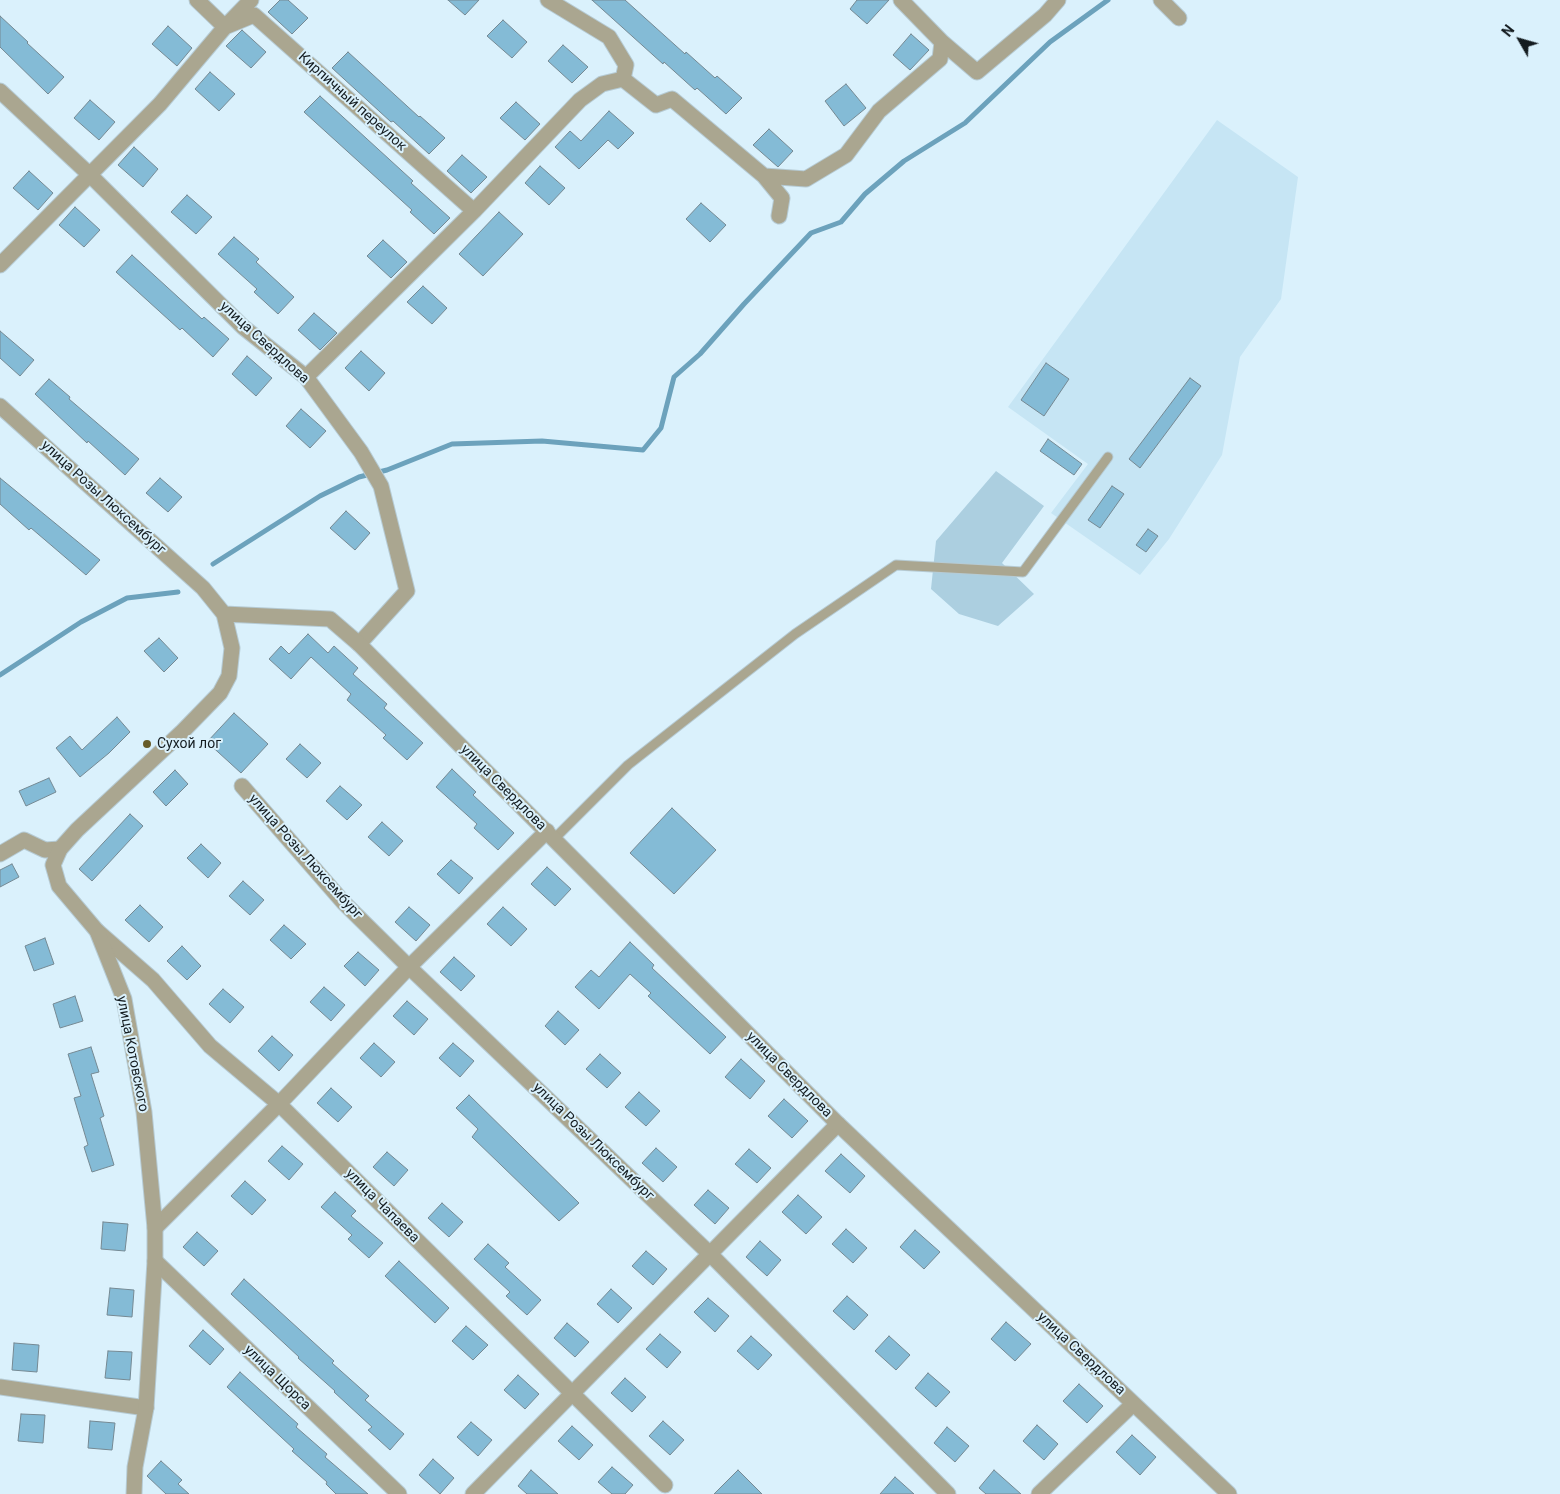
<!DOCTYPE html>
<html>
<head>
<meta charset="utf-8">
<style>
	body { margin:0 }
	#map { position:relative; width:1560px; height:1494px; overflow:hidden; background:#daf1fc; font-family:Roboto,sans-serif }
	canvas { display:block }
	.north { position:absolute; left:1495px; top:15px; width:50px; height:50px; -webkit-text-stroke:4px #daf1fc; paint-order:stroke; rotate:308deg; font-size:14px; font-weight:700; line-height:20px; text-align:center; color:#141c20 }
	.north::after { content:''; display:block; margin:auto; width:18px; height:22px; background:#141c20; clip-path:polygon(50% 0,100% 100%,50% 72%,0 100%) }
</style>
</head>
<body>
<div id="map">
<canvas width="1560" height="1494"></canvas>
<div class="north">N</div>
</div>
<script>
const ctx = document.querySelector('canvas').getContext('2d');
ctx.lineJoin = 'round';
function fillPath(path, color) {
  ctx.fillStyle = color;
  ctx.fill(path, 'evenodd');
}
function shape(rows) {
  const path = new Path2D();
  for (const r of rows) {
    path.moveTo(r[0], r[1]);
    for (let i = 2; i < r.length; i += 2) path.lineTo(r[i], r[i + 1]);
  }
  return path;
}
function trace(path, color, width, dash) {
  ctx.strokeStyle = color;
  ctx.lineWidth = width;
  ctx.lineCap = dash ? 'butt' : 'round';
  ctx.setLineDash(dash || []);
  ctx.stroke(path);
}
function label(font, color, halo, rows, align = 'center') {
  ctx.font = font + ' Roboto,sans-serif';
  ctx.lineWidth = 4;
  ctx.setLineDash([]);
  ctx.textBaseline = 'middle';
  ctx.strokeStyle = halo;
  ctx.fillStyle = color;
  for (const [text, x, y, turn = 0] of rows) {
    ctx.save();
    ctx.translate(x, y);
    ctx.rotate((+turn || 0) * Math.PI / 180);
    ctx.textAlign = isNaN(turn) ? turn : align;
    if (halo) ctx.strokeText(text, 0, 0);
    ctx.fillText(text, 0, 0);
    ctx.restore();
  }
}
fillPath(shape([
	[1217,120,1298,177,1281,299,1240,357,1222,455,1169,539,1140,575,1051,513,1088,464,1008,407]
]), '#c6e5f4');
fillPath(shape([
	[996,471,1044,506,1002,563,1034,594,998,626,959,614,931,589,936,541]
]), '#accfe0');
trace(shape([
	[213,564,320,496,359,477,387,470,452,444,542,441,643,450,661,428,674,377,700,354,744,304,811,233,841,222,865,194,904,161,965,123,1050,42,1108,0],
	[0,675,81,622,127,598,178,592]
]), '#6ca2bc', 5);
const building = shape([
	[280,0,288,0,308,18,292,34,268,12,280,0],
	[448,0,479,0,465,15,448,0],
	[592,0,625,0,685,54,686,52,715,78,717,76,742,98,726,114,697,88,695,90,664,62,663,64,592,0],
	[857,0,889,0,867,24,850,9,857,0],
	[0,16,28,42,27,43,64,77,48,94,0,47,0,16],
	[503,20,527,42,512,58,487,36,503,20],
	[168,26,192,48,177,66,152,44,168,26],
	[242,30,266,52,251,68,226,46,242,30],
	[911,34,929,50,910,70,893,55,911,34],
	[563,45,588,67,572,83,548,61,563,45],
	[348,52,419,117,420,116,445,138,429,154,393,121,391,122,332,68,348,52],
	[210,72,235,94,219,111,195,89,210,72],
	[846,84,866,108,844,126,825,101,846,84],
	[320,96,413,181,411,183,450,218,434,234,410,212,412,210,304,112,320,96],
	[90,100,115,122,99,140,74,118,90,100],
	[516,102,540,124,525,140,500,118,516,102],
	[609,111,634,133,618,149,608,140,579,169,555,147,570,131,581,141,609,111],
	[769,129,793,151,778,167,753,145,769,129],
	[134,147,158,169,143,187,118,165,134,147],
	[462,155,487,177,471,193,447,171,462,155],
	[540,166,565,188,549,205,525,183,540,166],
	[29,171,53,193,38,210,13,188,29,171],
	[187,195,212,217,196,234,171,212,187,195],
	[701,203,726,225,710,242,686,219,701,203],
	[75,207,100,230,84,247,59,225,75,207],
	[499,212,523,234,483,276,459,254,499,212],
	[234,237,259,259,256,262,294,297,278,314,254,292,257,289,218,254,234,237],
	[383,240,407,262,391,278,367,256,383,240],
	[132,255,202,319,204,317,229,339,213,357,182,328,180,330,116,272,132,255],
	[423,286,447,308,432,324,407,302,423,286],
	[314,313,337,333,320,350,298,330,314,313],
	[0,331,34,360,20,376,0,358,0,331],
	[361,351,385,373,369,391,345,368,361,351],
	[247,356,272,378,256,396,232,374,247,356],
	[1046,363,1069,379,1044,416,1021,400,1046,363],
	[1190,378,1201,386,1140,468,1129,459,1190,378],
	[49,379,70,397,69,399,139,459,125,475,88,441,87,443,35,394,49,379],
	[301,409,326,431,310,448,286,426,301,409],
	[1048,439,1082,464,1074,475,1040,451,1048,439],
	[0,478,100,560,86,575,31,528,29,530,0,504,0,478],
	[160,478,182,497,168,512,146,493,160,478],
	[1112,486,1124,494,1100,528,1088,520,1112,486],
	[346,511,370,533,355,550,330,528,346,511],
	[1148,529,1158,536,1146,552,1136,545,1148,529],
	[308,634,328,653,334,646,358,668,353,674,387,704,384,708,423,743,407,760,383,738,386,735,347,700,351,694,311,657,291,679,269,659,281,646,289,654,308,634],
	[159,638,178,658,164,672,144,651,159,638],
	[234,713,268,744,241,773,207,742,234,713],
	[117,717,130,732,109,753,80,777,56,748,70,736,82,750,117,717],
	[300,744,321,763,307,778,286,759,300,744],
	[452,769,476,792,473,795,514,833,498,850,474,828,477,824,436,787,452,769],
	[175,770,188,784,166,806,153,792,175,770],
	[49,778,56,792,26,806,19,791,49,778],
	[340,786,362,805,347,820,326,801,340,786],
	[672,808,716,850,674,894,630,853,672,808],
	[130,814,143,826,92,881,79,869,130,814],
	[382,822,403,841,389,856,368,837,382,822],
	[201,844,221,863,208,878,187,858,201,844],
	[451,860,473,878,459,894,437,874,451,860],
	[12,864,19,877,0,887,0,870,12,864],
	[547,867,571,889,555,906,531,884,547,867],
	[243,881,264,900,250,915,229,896,243,881],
	[140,905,163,927,149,942,125,920,140,905],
	[409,907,430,925,416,941,395,922,409,907],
	[503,907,527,929,511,946,487,924,503,907],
	[284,925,306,944,291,959,270,940,284,925],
	[45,938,54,964,34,971,25,946,45,938],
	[630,942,654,965,652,968,726,1037,710,1054,648,996,651,993,630,974,599,1009,575,987,591,970,599,977,630,942],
	[182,946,201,966,187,980,167,961,182,946],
	[358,952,379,970,365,986,344,966,358,952],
	[454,957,475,976,461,991,440,972,454,957],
	[324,987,345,1005,331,1021,310,1002,324,987],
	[223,989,244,1007,230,1023,209,1004,223,989],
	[75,996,83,1021,60,1028,53,1004,75,996],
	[407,1001,428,1019,414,1035,393,1016,407,1001],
	[558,1011,579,1030,565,1045,545,1026,558,1011],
	[272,1036,293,1055,279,1071,258,1051,272,1036],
	[374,1043,395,1062,381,1077,360,1058,374,1043],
	[453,1043,474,1061,460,1077,439,1058,453,1043],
	[91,1047,99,1072,91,1074,104,1116,100,1118,114,1165,92,1172,84,1147,88,1145,74,1098,81,1096,68,1054,91,1047],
	[600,1054,621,1073,607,1088,586,1069,600,1054],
	[741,1059,765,1081,750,1099,725,1077,741,1059],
	[331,1088,352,1107,338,1122,317,1103,331,1088],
	[639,1092,660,1111,646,1126,625,1107,639,1092],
	[469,1095,579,1203,559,1221,472,1137,478,1129,456,1108,469,1095],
	[784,1099,808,1121,792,1138,768,1116,784,1099],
	[282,1146,303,1164,289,1180,268,1161,282,1146],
	[656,1148,677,1167,663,1182,642,1163,656,1148],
	[749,1149,771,1168,757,1183,735,1164,749,1149],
	[387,1152,408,1170,394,1186,373,1167,387,1152],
	[841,1154,865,1176,850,1193,825,1171,841,1154],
	[245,1181,266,1200,252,1215,231,1196,245,1181],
	[708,1190,729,1208,715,1224,694,1205,708,1190],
	[335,1192,356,1211,351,1216,383,1243,369,1258,348,1239,352,1235,321,1207,335,1192],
	[798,1195,822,1217,806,1234,782,1212,798,1195],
	[442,1203,463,1222,449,1237,428,1218,442,1203],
	[103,1222,128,1224,125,1251,101,1249,103,1222],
	[846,1229,867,1248,853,1263,832,1244,846,1229],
	[915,1230,940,1252,924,1269,900,1247,915,1230],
	[197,1232,218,1251,204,1266,183,1247,197,1232],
	[760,1241,781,1260,767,1276,746,1257,760,1241],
	[488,1244,509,1263,505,1267,541,1300,527,1315,506,1296,510,1292,474,1259,488,1244],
	[646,1251,667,1269,653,1285,632,1266,646,1251],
	[399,1261,449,1308,435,1323,385,1276,399,1261],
	[244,1279,334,1361,332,1363,369,1396,365,1400,404,1434,390,1450,368,1430,372,1427,334,1392,335,1391,298,1358,299,1357,231,1294,244,1279],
	[110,1288,134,1290,132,1317,107,1315,110,1288],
	[611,1289,632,1308,618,1323,597,1304,611,1289],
	[847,1296,868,1315,854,1330,833,1311,847,1296],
	[708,1298,729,1316,715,1332,694,1312,708,1298],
	[1006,1322,1031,1344,1015,1361,991,1339,1006,1322],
	[567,1323,589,1342,575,1357,554,1338,567,1323],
	[466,1326,488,1345,473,1360,452,1341,466,1326],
	[203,1330,224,1349,210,1365,189,1346,203,1330],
	[660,1334,681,1352,667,1368,646,1349,660,1334],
	[751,1336,772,1355,758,1370,737,1351,751,1336],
	[889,1336,910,1355,896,1370,875,1351,889,1336],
	[14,1343,39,1345,37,1372,12,1370,14,1343],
	[108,1351,132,1352,130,1380,105,1378,108,1351],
	[240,1372,298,1424,296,1427,327,1454,325,1457,368,1494,336,1494,326,1484,327,1482,292,1451,294,1449,227,1387,240,1372],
	[928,1373,950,1392,936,1407,915,1388,928,1373],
	[518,1375,539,1394,525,1409,504,1390,518,1375],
	[625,1378,646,1397,632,1412,611,1393,625,1378],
	[1079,1384,1103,1406,1087,1423,1063,1401,1079,1384],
	[21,1414,45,1415,43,1443,18,1441,21,1414],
	[90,1421,115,1423,112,1450,88,1448,90,1421],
	[663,1421,684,1440,670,1455,649,1436,663,1421],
	[471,1422,492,1440,478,1456,457,1437,471,1422],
	[1037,1425,1058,1444,1044,1460,1023,1441,1037,1425],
	[572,1426,593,1445,579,1460,558,1441,572,1426],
	[947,1427,969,1446,955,1462,934,1443,947,1427],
	[1132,1435,1156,1457,1140,1475,1116,1452,1132,1435],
	[433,1459,454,1478,440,1494,419,1475,433,1459],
	[161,1461,182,1480,178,1484,189,1494,166,1494,147,1476,161,1461],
	[612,1467,633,1485,625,1494,612,1494,598,1482,612,1467],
	[531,1470,558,1494,527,1494,518,1486,531,1470],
	[738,1470,762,1494,714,1494,738,1470],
	[994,1470,1021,1494,986,1494,979,1488,994,1470],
	[895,1477,914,1494,880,1494,895,1477]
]);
fillPath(building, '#84bbd6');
trace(building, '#758993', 1);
const service = shape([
	[554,839,628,765,795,634,896,565,1023,572,1108,457]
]);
const minor = shape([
	[197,0,225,27,254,15,474,211],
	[548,0,609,37,626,65,623,79,656,105,672,99,764,176],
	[901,0,942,42],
	[1161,0,1179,18],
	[0,91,90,175,243,327,306,377,361,452,381,486,407,591,359,644],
	[779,216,782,198,764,176,806,179,846,155,879,111,940,59,942,42,977,72,1045,15,1058,0],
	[0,265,160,104,225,27,251,0],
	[306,377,474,211,580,100,602,84,623,79],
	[242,786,344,903,409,967,710,1254,948,1494],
	[0,854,24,840,45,850,60,849],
	[97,931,153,980,210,1046,279,1104,665,1485],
	[155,1228,279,1104,409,967,547,831],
	[155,1261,399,1494],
	[0,1387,146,1408],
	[473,1494,838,1124],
	[1039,1494,1133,1404]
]);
const tertiary = shape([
	[0,406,203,588,224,614,232,648,229,676,220,693,183,731,77,830,60,849,53,865,59,886,97,931,124,999,144,1112,155,1228,155,1261,146,1408,135,1467,134,1494],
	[224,614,330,619,359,644,838,1124,1229,1494]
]);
trace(service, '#b6cbd4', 11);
trace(minor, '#b6cbd4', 17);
trace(tertiary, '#b6cbd4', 17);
trace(service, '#aaa690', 9);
trace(minor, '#aaa690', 15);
trace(tertiary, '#aaa690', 15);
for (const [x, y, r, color] of [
	[147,744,5,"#665b28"]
]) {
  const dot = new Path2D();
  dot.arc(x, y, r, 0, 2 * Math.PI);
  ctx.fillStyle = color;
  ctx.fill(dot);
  trace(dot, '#daf1fc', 2);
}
label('14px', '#141c20', '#daf1fc', [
	["Кирпичный переулок",352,102,42],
	["улица Свердлова",264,343,42],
	["улица Розы Люксембург",103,498,42],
	["улица Свердлова",503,788,45],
	["улица Розы Люксембург",305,857,48],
	["улица Котовского",132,1054,79],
	["улица Свердлова",789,1075,45],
	["улица Розы Люксембург",593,1142,44],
	["улица Чапаева",382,1206,45],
	["улица Свердлова",1081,1354,43],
	["улица Щорса",277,1378,44]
]);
label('14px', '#141c20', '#daf1fc', [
	["Сухой лог",157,744]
], 'left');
</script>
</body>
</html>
